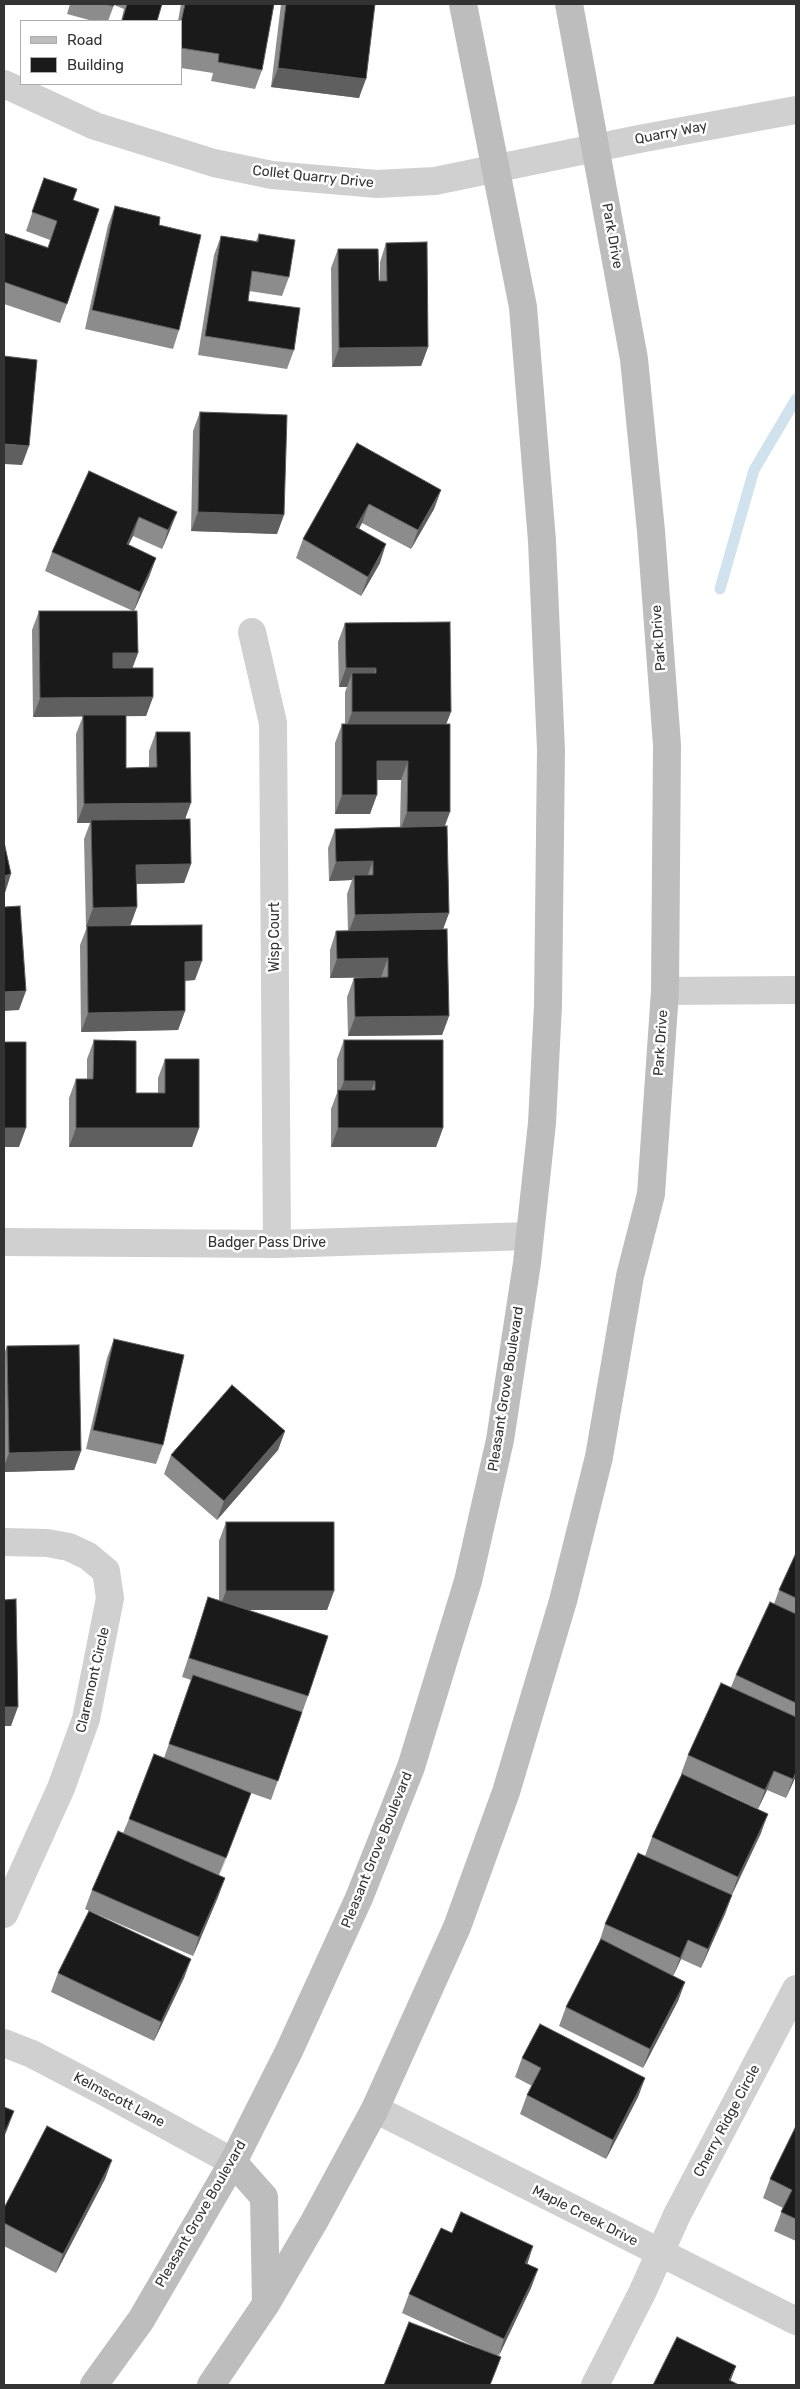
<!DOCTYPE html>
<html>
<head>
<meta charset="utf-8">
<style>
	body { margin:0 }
	#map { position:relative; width:800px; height:2389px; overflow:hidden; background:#fff; font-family:Rubik,sans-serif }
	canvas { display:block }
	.frame { position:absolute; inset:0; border:5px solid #333; pointer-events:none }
	.legend { position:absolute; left:20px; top:20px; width:162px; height:65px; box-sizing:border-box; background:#fff; border:1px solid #adadad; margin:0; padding:6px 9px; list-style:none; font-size:15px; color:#333 }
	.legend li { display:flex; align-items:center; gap:10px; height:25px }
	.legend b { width:25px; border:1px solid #adadad }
</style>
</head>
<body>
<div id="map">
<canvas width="800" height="2389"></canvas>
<div class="frame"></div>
<ul class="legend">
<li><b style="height:6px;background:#bdbdbd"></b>Road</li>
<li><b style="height:14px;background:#1a1a1a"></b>Building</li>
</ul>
</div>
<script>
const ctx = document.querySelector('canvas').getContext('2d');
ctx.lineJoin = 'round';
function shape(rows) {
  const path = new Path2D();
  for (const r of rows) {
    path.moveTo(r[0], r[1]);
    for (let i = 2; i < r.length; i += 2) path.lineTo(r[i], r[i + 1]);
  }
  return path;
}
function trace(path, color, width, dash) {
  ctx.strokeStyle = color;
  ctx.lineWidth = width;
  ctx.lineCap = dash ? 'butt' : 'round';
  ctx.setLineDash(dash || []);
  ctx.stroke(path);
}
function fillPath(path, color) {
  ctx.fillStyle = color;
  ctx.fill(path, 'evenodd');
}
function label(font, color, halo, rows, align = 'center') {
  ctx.font = font + ' Rubik,sans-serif';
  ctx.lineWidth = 5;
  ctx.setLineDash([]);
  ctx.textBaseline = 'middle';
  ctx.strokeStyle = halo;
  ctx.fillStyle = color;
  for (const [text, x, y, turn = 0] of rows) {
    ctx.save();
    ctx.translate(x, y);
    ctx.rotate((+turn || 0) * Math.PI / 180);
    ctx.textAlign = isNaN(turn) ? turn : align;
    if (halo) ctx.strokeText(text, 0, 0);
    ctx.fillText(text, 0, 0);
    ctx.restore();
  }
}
trace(shape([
	[720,589,754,470,796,399]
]), '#cfe2ee', 11);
trace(shape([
	[4,84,95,126,214,163,272,175,377,184,435,181,639,139,796,110],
	[252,632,273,723,277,1244],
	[665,991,796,990],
	[4,1242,277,1244,529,1236],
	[4,1542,47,1543,69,1547,88,1556,106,1571,110,1598,86,1719,61,1788,4,1914],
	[4,2043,32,2054,105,2092,233,2162],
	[375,2109,796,2321],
	[595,2385,642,2293,677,2215,796,1989]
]), '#d0d0d0', 28);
trace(shape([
	[233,2162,264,2197,266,2304],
	[94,2385,141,2320,233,2162,289,2051,359,1898,411,1767,468,1581,500,1440,527,1263,542,1123,548,1005,551,750,542,541,523,307,463,4],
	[211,2385,266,2304,315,2220,375,2109,457,1927,506,1792,563,1601,599,1457,630,1276,651,1194,665,991,667,745,651,531,634,359,569,4]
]), '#bdbdbd', 28);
fillPath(shape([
	[70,4,162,4,157,21,121,21,124,9,114,5,108,21,93,21,67,14],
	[181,4,274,4,262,70,255,89,211,81,213,73,181,68,181,21,178,21],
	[281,4,375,4,359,98,271,87],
	[44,178,73,200,67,304,60,323,4,304,4,233,48,247,50,240,26,231],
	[115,206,159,225,179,330,173,349,85,329,108,225],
	[259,234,289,277,282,296,249,291,248,301,294,350,287,369,198,355,214,255,221,236,256,241],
	[386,243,428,347,421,366,332,367,331,268,338,249,380,281,380,262],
	[200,412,277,534,191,531,193,431],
	[357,443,441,490,434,509,411,549,362,523,359,529,380,563,361,596,296,558,303,539],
	[89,471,177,512,170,530,162,549,133,536,128,545,156,558,149,577,134,611,138,653,132,668,153,697,146,716,126,716,126,768,149,768,149,751,156,732,186,819,191,864,184,883,136,884,137,907,130,926,195,980,185,981,185,1011,178,1030,81,1032,80,945,87,927,86,927,84,839,90,823,77,823,76,734,83,716,33,717,32,630,39,611,133,611,45,571,52,552],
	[345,623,446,724,445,827,449,913,443,929,449,1016,442,1035,348,1036,347,997,354,978,381,977,330,978,330,950,336,931,348,931,347,894,352,880,329,881,328,848,335,829,400,827,401,780,377,780,370,814,335,814,335,743,342,724,345,724,345,692,347,687,339,687,338,642],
	[94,1040,136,1093,158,1093,158,1078,165,1059,199,1128,192,1147,69,1147,69,1098,76,1079,87,1079,87,1059],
	[344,1040,443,1128,436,1147,331,1147,331,1109,337,1093,337,1059],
	[114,1339,163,1445,156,1464,86,1449,107,1358],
	[7,1346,81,1451,74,1470,4,1472,4,1354],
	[285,1431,278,1450,217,1520,164,1474,171,1455],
	[226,1522,334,1591,327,1610,248,1610,308,1696,271,1800,251,1793,219,1875,225,1878,218,1897,193,1956,85,1909,92,1890,123,1833,129,1819,164,1758,191,1680,182,1677,202,1616,208,1597,219,1600,219,1541],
	[796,1553,796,1776,786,1798,767,1790,758,1809,722,1792,761,1833,732,1895,725,1914,701,1968,681,1959,673,1976,685,1982,678,2001,643,2068,559,2026,566,2007,599,1943,605,1924,645,1856,652,1837,682,1774,681,1774,688,1755,731,1687,736,1675,774,1604,779,1590],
	[191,1959,184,1978,154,2041,51,1992,58,1973],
	[522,2058,645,2078,638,2097,606,2159,520,2114,527,2095,532,2086,515,2077],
	[796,2129,796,2241,774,2231,783,2208,763,2198,770,2179],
	[112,2160,105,2179,56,2273,4,2246,4,2208],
	[452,2233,533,2246,527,2264,538,2269,531,2288,498,2356,480,2349,402,2313,409,2294]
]), '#8c8c8c');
fillPath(shape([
	[278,68,366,79,359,98,271,87],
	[428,347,421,366,332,367,339,348],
	[4,444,29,446,22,465,4,464],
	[441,490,434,509,411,549,418,530],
	[369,504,362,523,349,546,356,527],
	[177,512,170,530,162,549,168,530],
	[198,512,284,515,277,534,191,531],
	[139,517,133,536,120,563,127,544],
	[386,544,380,563,361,596,368,577],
	[156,558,149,577,134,611,140,592],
	[113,653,138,653,131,672,106,672],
	[346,668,376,668,369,687,352,673,347,687,339,687],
	[153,697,146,716,33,717,40,698],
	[352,712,451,712,444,730,345,731],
	[377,761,408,761,401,780,370,780],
	[342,795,377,795,370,814,335,814],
	[191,803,184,822,91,820,90,823,77,823,84,804],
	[407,812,450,812,443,831,400,831],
	[373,861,366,880,354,875,352,880,329,881,336,862],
	[191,864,184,883,129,884,136,865],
	[11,874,5,893,4,893,4,876],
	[137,907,130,926,86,927,93,908],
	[449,913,442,932,348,934,355,915],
	[388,958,381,977,330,978,337,959],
	[202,961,195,980,178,981,185,962],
	[26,991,19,1010,4,1011,4,992],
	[185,1011,178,1030,81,1032,88,1013],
	[449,1016,442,1035,348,1036,355,1017],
	[344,1081,375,1081,368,1100,338,1096],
	[4,1128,26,1128,19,1147,4,1147],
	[76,1128,199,1128,192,1147,69,1147],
	[338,1128,443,1128,436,1147,331,1147],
	[285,1431,278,1450,217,1520,224,1501],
	[81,1451,74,1470,4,1472,4,1466,9,1453],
	[226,1591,334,1591,327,1610,219,1610],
	[4,1707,18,1707,11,1726,4,1726],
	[774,1771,767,1790,758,1809,765,1790],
	[796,1772,796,1776,786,1798,793,1779],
	[251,1793,244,1812,219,1877,226,1858],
	[768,1814,761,1833,731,1896,738,1877],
	[225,1878,218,1897,193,1956,199,1937],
	[732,1895,725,1914,701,1968,708,1949],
	[688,1940,681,1959,673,1977,680,1958],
	[191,1959,184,1978,154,2041,161,2022],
	[685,1982,678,2001,643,2068,650,2049],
	[645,2078,638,2097,606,2159,613,2140],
	[14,2111,7,2130,4,2137,4,2134],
	[112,2160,105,2179,56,2273,63,2254],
	[533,2246,527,2265,525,2263],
	[538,2269,531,2288,498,2358,504,2339],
	[736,2366,729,2385,729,2380]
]), '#5f5f5f');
const building = shape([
	[105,4,114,4,113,6,105,4],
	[127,4,162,4,157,21,122,21,127,4],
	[185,4,274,4,262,70,218,62,219,54,181,48,181,22,185,4],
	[286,4,375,4,366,79,278,68,286,4],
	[44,178,77,189,73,200,99,209,67,304,4,282,4,233,48,248,57,221,32,212,44,178],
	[115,206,160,217,159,225,201,235,179,330,92,310,115,206],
	[259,234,295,240,289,277,252,271,248,301,300,308,294,350,205,336,221,236,258,242,259,234],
	[427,242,428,347,339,348,338,249,378,249,379,281,387,281,386,243,427,242],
	[4,356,37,360,29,446,4,444,4,356],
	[200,412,287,415,284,515,198,512,200,412],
	[357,443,441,490,418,530,369,504,356,527,386,544,368,577,303,539,357,443],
	[89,471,177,512,168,530,139,517,127,544,156,558,140,592,52,552,89,471],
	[39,611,137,611,138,653,113,653,113,668,153,668,153,697,40,698,39,611],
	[450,622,451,712,352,712,352,673,376,673,376,668,346,668,345,623,450,622],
	[83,715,126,715,126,768,157,767,156,732,190,732,191,803,84,804,83,715],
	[342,724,450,724,450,812,407,812,408,761,377,761,377,795,342,795,342,724],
	[190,819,191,864,136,865,137,907,93,908,91,820,190,819],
	[447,826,449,913,355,915,354,875,373,875,373,861,336,862,335,829,447,826],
	[4,842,11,874,4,876,4,842],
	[20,906,26,991,4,992,4,907,20,906],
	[202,925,202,961,185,962,185,1011,88,1013,87,926,202,925],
	[447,929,449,1016,355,1017,354,978,388,977,388,958,337,959,336,931,447,929],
	[94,1040,136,1041,136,1093,165,1093,165,1059,199,1059,199,1128,76,1128,76,1079,93,1079,94,1040],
	[344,1040,443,1040,443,1128,338,1128,338,1090,375,1090,375,1081,344,1081,344,1040],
	[4,1042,26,1042,26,1128,4,1128,4,1042],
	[114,1339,184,1355,163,1445,93,1430,114,1339],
	[79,1345,81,1451,9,1453,7,1346,79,1345],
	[232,1385,285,1431,224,1501,171,1455,232,1385],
	[226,1522,334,1522,334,1591,226,1591,226,1522],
	[796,1553,796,1598,779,1590,796,1553],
	[208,1597,328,1636,308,1696,189,1658,208,1597],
	[16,1599,18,1707,4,1707,4,1600,16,1599],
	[770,1602,796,1614,796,1703,736,1675,770,1602],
	[193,1675,302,1712,278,1781,169,1744,193,1675],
	[721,1683,796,1717,796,1772,793,1779,774,1771,765,1790,688,1755,721,1683],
	[154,1754,251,1793,226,1858,129,1819,154,1754],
	[682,1774,768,1814,738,1877,652,1837,682,1774],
	[118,1831,225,1878,199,1937,92,1890,118,1831],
	[638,1853,732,1895,708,1949,688,1940,680,1958,605,1924,638,1853],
	[89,1911,191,1959,161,2022,58,1973,89,1911],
	[601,1939,685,1982,650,2049,566,2007,601,1939],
	[540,2024,645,2078,613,2140,527,2095,541,2068,522,2058,540,2024],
	[4,2107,14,2111,4,2134,4,2107],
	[47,2126,112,2160,63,2254,4,2223,4,2208,47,2126],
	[795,2128,796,2129,796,2219,781,2212,792,2190,770,2179,795,2128],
	[461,2212,533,2246,525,2263,538,2269,504,2339,409,2294,441,2228,452,2233,461,2212],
	[409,2322,501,2357,490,2385,384,2385,409,2322],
	[677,2337,736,2366,729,2380,739,2385,653,2385,677,2337]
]);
fillPath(building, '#1a1a1a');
trace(building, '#5f5f5f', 1);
label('14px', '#333', '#fff', [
	["Quarry Way",671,133,-11],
	["Collet Quarry Drive",313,177,6],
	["Park Drive",612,236,80],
	["Park Drive",659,638,-94],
	["Wisp Court",275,937,-90],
	["Park Drive",661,1043,-86],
	["Badger Pass Drive",267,1243],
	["Pleasant Grove Boulevard",506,1389,-81],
	["Claremont Circle",93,1680,-77],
	["Pleasant Grove Boulevard",377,1850,-68],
	["Kelmscott Lane",119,2100,28],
	["Cherry Ridge Circle",727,2121,-62],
	["Pleasant Grove Boulevard",201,2214,-60],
	["Maple Creek Drive",585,2216,27]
]);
</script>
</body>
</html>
